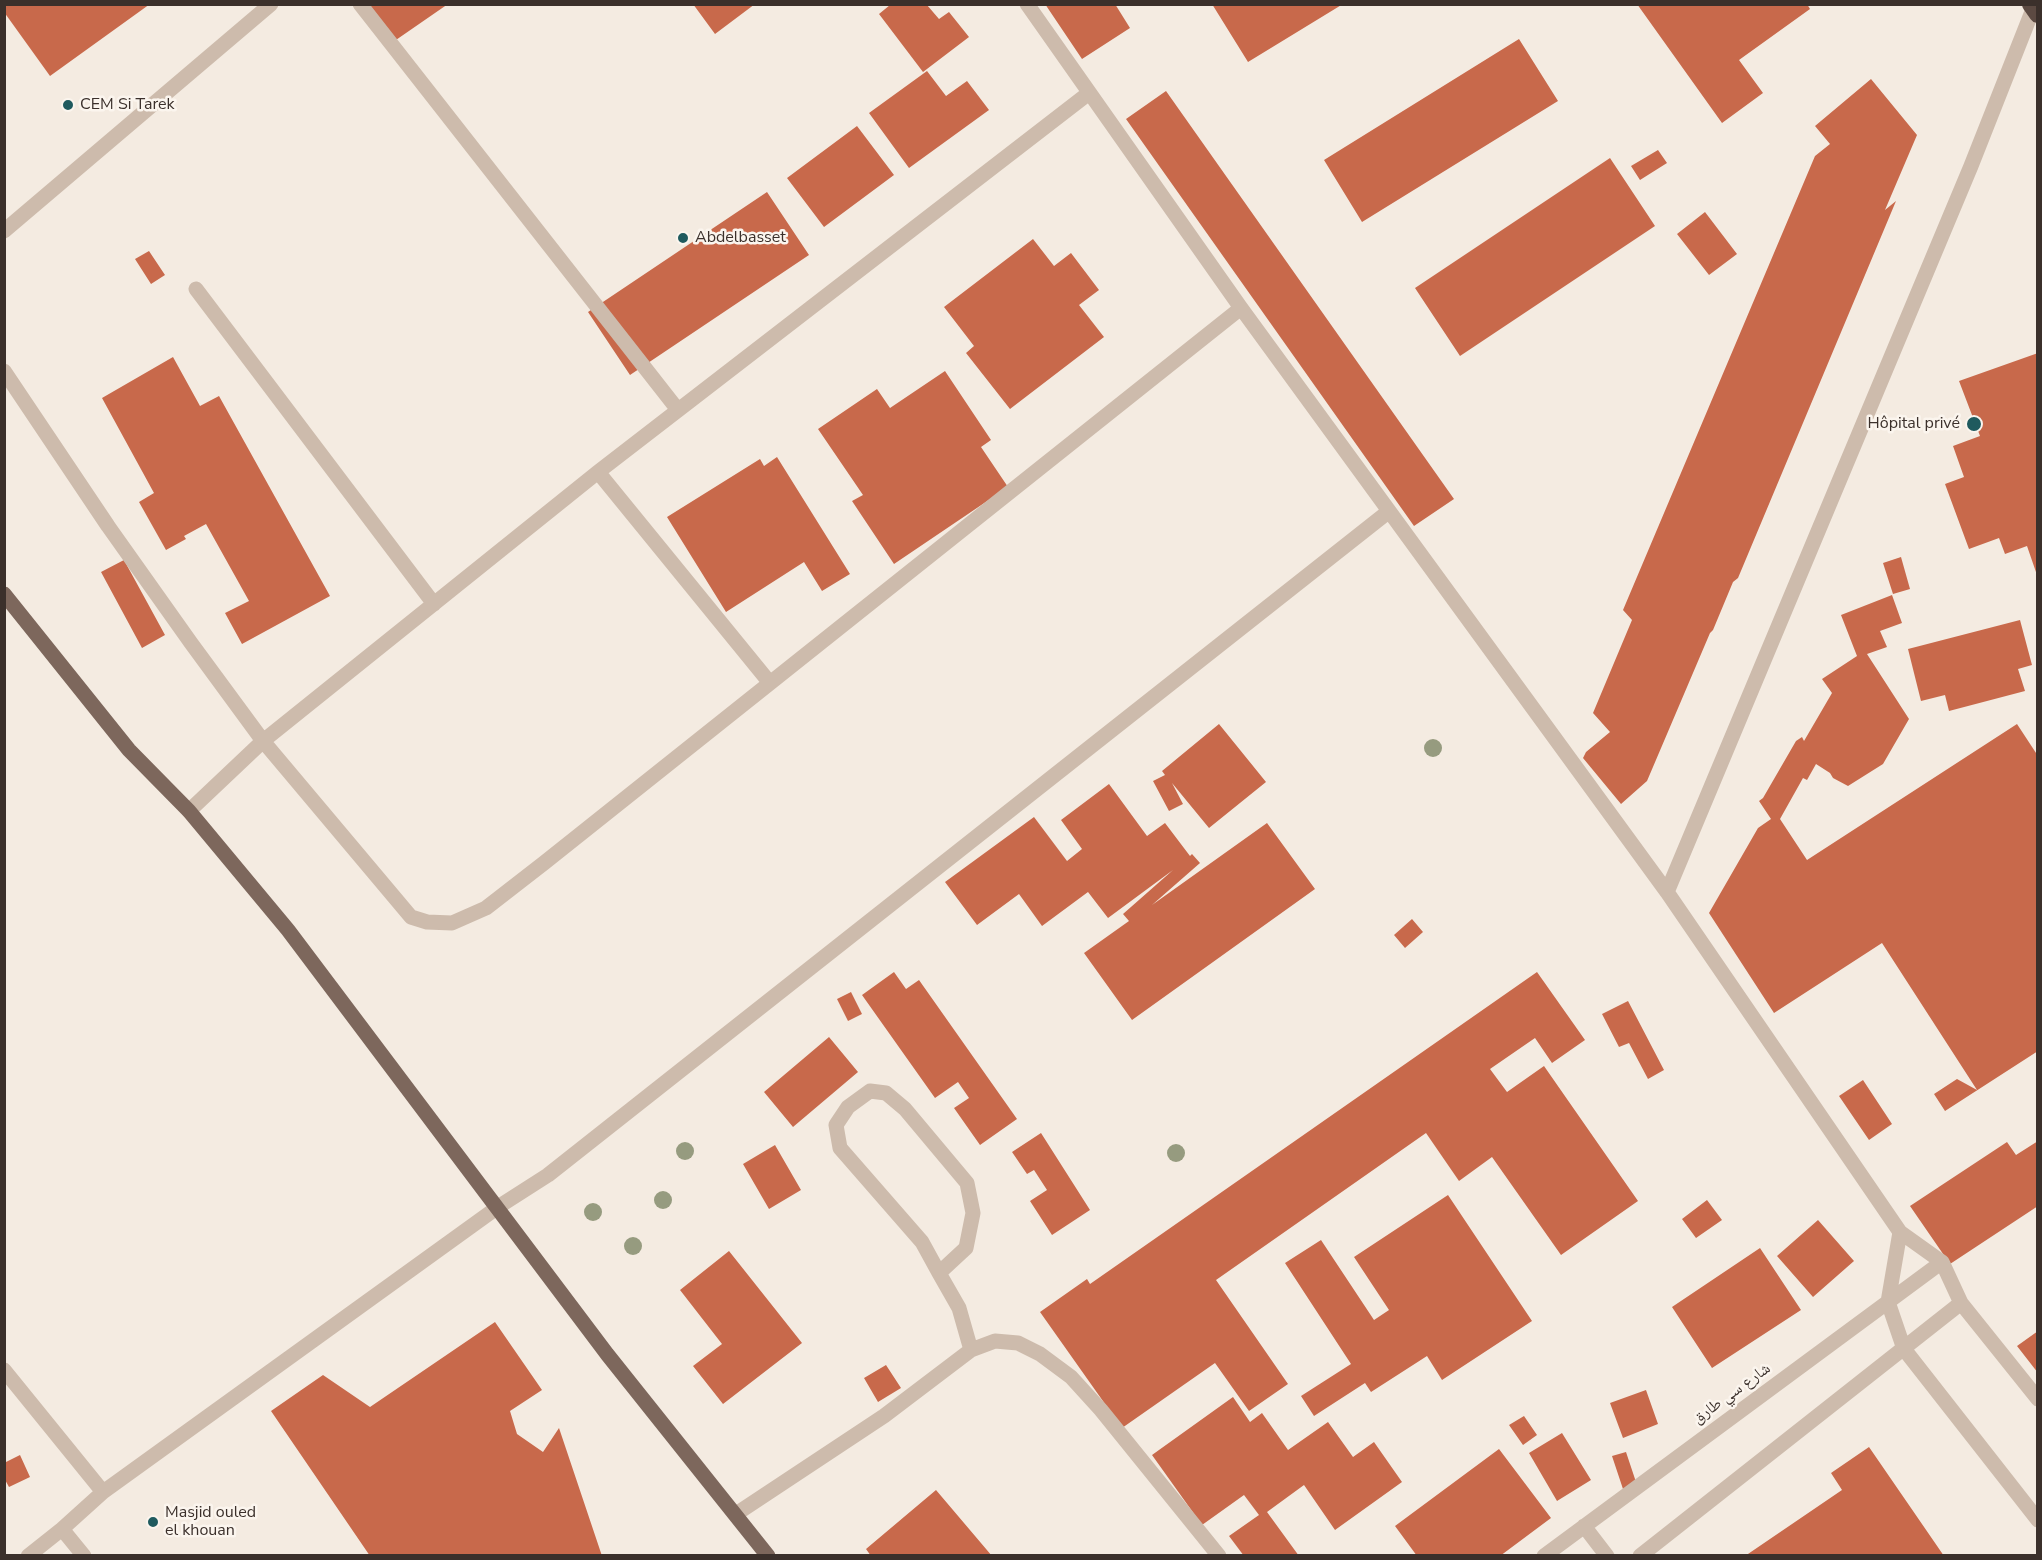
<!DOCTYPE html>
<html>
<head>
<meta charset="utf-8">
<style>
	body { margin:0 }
	#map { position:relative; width:2042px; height:1560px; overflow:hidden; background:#f4ebe1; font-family:"Nunito Sans",sans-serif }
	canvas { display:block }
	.frame { position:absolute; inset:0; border:6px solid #3b302b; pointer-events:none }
</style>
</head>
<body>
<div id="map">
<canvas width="2042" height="1560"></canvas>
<div class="frame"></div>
</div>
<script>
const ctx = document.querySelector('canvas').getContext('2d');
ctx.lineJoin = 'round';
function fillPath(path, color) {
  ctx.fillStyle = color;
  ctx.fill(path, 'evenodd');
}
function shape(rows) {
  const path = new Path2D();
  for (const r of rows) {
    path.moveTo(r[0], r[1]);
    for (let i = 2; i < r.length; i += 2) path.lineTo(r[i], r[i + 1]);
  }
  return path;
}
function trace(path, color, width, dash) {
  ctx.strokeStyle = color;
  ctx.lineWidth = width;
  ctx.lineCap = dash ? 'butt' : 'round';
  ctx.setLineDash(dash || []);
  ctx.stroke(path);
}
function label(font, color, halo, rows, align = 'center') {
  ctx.font = font + ' "Nunito Sans","Noto Naskh Arabic",sans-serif';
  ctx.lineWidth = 5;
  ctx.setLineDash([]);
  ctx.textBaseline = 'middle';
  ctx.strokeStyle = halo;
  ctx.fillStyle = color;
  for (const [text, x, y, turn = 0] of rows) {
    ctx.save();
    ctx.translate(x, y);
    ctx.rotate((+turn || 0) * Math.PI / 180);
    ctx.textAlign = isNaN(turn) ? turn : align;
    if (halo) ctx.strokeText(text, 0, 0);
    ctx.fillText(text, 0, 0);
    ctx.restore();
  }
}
fillPath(shape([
	[4,4,150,4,50,76,4,12],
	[366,4,448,4,393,42],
	[693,4,755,4,715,34],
	[1045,4,1115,4,1130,28,1082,59],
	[1212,4,1343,4,1248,62],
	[1637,4,1807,4,1810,9,1739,60,1763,93,1722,123],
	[890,5,927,5,939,19,949,12,969,37,923,72,879,14],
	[1519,39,1558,101,1362,222,1324,160],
	[927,71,946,96,967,81,989,110,909,168,869,113],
	[1871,79,1917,135,1885,210,1896,201,1738,578,1733,582,1713,630,1710,633,1647,781,1621,804,1583,758,1586,752,1610,732,1593,713,1632,620,1623,610,1815,156,1830,144,1815,126],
	[1166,91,1454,499,1414,526,1126,119],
	[857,126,894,175,824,227,787,178],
	[1658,150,1667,163,1640,180,1631,166],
	[1610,158,1655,226,1460,356,1415,288],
	[767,192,809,255,630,375,588,312],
	[1705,212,1737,254,1709,275,1677,234],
	[1033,239,1054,266,1071,253,1099,290,1079,305,1104,337,1010,409,966,353,974,346,944,307],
	[149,251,165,275,151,284,135,259],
	[2038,353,2038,575,2037,575,2027,546,2005,554,1999,538,1969,549,1945,484,1964,477,1953,446,1980,436,1959,381],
	[173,357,200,406,219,396,330,596,242,644,225,613,249,601,206,524,184,536,186,539,166,550,139,502,154,493,102,398],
	[945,371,991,440,981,447,1008,487,894,564,852,501,863,495,818,429,877,389,890,408],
	[777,457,850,574,822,591,804,562,726,612,667,517,760,459,764,466],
	[1901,557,1910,589,1893,594,1883,563],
	[124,560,165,635,142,648,101,572],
	[1892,595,1902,623,1880,631,1887,647,1867,654,1909,719,1883,764,1848,786,1833,778,1830,773,1816,764,1807,780,1803,778,1780,819,1807,860,2017,724,2038,756,2038,1051,1945,1111,1934,1094,1957,1079,1977,1090,1882,943,1774,1013,1709,913,1758,828,1771,819,1759,801,1763,798,1796,741,1802,737,1804,741,1832,693,1822,679,1857,656,1841,615],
	[2020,620,2032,665,2018,669,2025,691,1949,711,1945,695,1921,701,1908,649],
	[1219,724,1266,782,1209,828,1172,783,1183,804,1169,811,1153,781,1165,775,1162,771],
	[1109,784,1147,836,1165,823,1190,856,1192,854,1200,863,1152,905,1267,823,1315,889,1132,1020,1084,953,1129,921,1123,914,1173,870,1108,918,1088,892,1042,926,1019,894,977,925,945,882,1034,817,1067,861,1082,849,1061,820],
	[1412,919,1423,932,1405,948,1394,935],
	[894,972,906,989,919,980,1017,1119,980,1145,954,1108,969,1098,958,1082,935,1098,862,995],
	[1537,972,1585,1040,1552,1063,1535,1038,1490,1069,1507,1092,1544,1066,1638,1201,1561,1255,1492,1157,1459,1181,1426,1133,1216,1280,1288,1384,1249,1411,1215,1363,1122,1428,1040,1312,1087,1279,1090,1284],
	[851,992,862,1014,848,1021,837,999],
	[1628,1001,1664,1070,1648,1079,1629,1043,1619,1047,1602,1014],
	[829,1037,858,1072,793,1127,764,1092],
	[1863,1080,1892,1124,1869,1140,1839,1096],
	[1041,1133,1090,1210,1052,1235,1030,1201,1047,1190,1034,1170,1027,1174,1012,1152],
	[2038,1141,2038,1206,1950,1264,1910,1206,2007,1142,2016,1155],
	[775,1145,801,1190,769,1209,743,1164],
	[1448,1195,1532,1321,1442,1380,1427,1356,1371,1392,1365,1383,1314,1416,1301,1396,1351,1364,1285,1263,1321,1240,1374,1320,1389,1310,1354,1257],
	[1707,1200,1722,1220,1696,1238,1682,1219],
	[1818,1220,1854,1261,1813,1297,1777,1256],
	[1760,1248,1801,1310,1712,1368,1672,1307],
	[729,1251,802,1343,723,1404,693,1366,722,1344,680,1290],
	[495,1322,542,1390,510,1411,517,1434,543,1452,559,1428,602,1556,370,1556,271,1411,323,1375,370,1407],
	[2038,1331,2038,1373,2017,1346],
	[886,1365,901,1388,878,1402,864,1378],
	[1646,1390,1658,1424,1623,1438,1610,1403],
	[1233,1397,1250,1422,1262,1413,1288,1450,1328,1422,1353,1457,1374,1442,1402,1482,1335,1530,1304,1485,1267,1512,1299,1556,1244,1556,1229,1536,1259,1515,1244,1495,1202,1525,1152,1455],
	[1524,1416,1537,1435,1523,1445,1509,1425],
	[1562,1433,1591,1480,1557,1501,1529,1453],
	[1869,1447,1944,1556,1745,1556,1842,1490,1831,1473],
	[1499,1449,1551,1518,1500,1556,1417,1556,1395,1526],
	[1626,1452,1637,1485,1623,1489,1612,1456],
	[20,1455,30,1477,9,1487,4,1478,4,1463],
	[936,1490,992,1556,871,1556,866,1549]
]), '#c8694b');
trace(shape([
	[360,4,678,410],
	[1027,4,1241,308,1667,892,1900,1232,1942,1262,1961,1303,2038,1399],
	[4,231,271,4],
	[196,289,434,604],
	[4,371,108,526,191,643,263,741,411,917,427,922,452,923,486,908,544,863,1241,308],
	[598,472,770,683],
	[189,811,263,741,598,472,1089,93],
	[1667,892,1971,166,2035,4],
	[1900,1232,1888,1302,1904,1349,2038,1520],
	[939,1273,966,1248,973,1213,967,1183,905,1109,886,1093,870,1091,848,1107,836,1125,840,1148,922,1242,939,1273,959,1308,971,1350],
	[4,1370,103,1492],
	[736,1514,884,1416,971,1350,995,1341,1018,1343,1040,1354,1071,1377,1101,1410,1219,1556],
	[1584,1526,1607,1556],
	[62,1529,84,1556],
	[28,1556,62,1529,103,1492,498,1207,548,1175,1388,512],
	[1544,1556,1942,1262],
	[1640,1556,1961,1303]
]), '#cdbbac', 15);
trace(shape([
	[4,594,129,750,189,811,288,930,607,1354,768,1556]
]), '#7d675c', 15);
trace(shape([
	[2031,4,2038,14]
]), '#5c4a42', 18);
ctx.fillStyle = '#969b7f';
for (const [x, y] of [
	[1433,748],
	[685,1151],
	[1176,1153],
	[663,1200],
	[593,1212],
	[633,1246]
]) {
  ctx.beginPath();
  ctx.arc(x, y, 9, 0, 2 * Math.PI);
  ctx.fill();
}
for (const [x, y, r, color] of [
	[68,105,6,"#1f5a5e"],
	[683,238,6,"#1f5a5e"],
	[1974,424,8,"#1f5a5e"],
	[153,1522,6,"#1f5a5e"]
]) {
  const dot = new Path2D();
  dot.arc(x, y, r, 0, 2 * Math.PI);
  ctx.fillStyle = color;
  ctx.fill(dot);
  trace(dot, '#fbf5ee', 2);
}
label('16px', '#3b302b', '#fbf5ee', [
	["CEM Si Tarek",80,105],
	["Abdelbasset",695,238],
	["Hôpital privé",1960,424,"right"],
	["Masjid ouled",165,1513],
	["el khouan",165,1531]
], 'left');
label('16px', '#3b302b', '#fbf5ee', [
	["شارع سي طارق",1732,1394,-36]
]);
</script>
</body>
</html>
